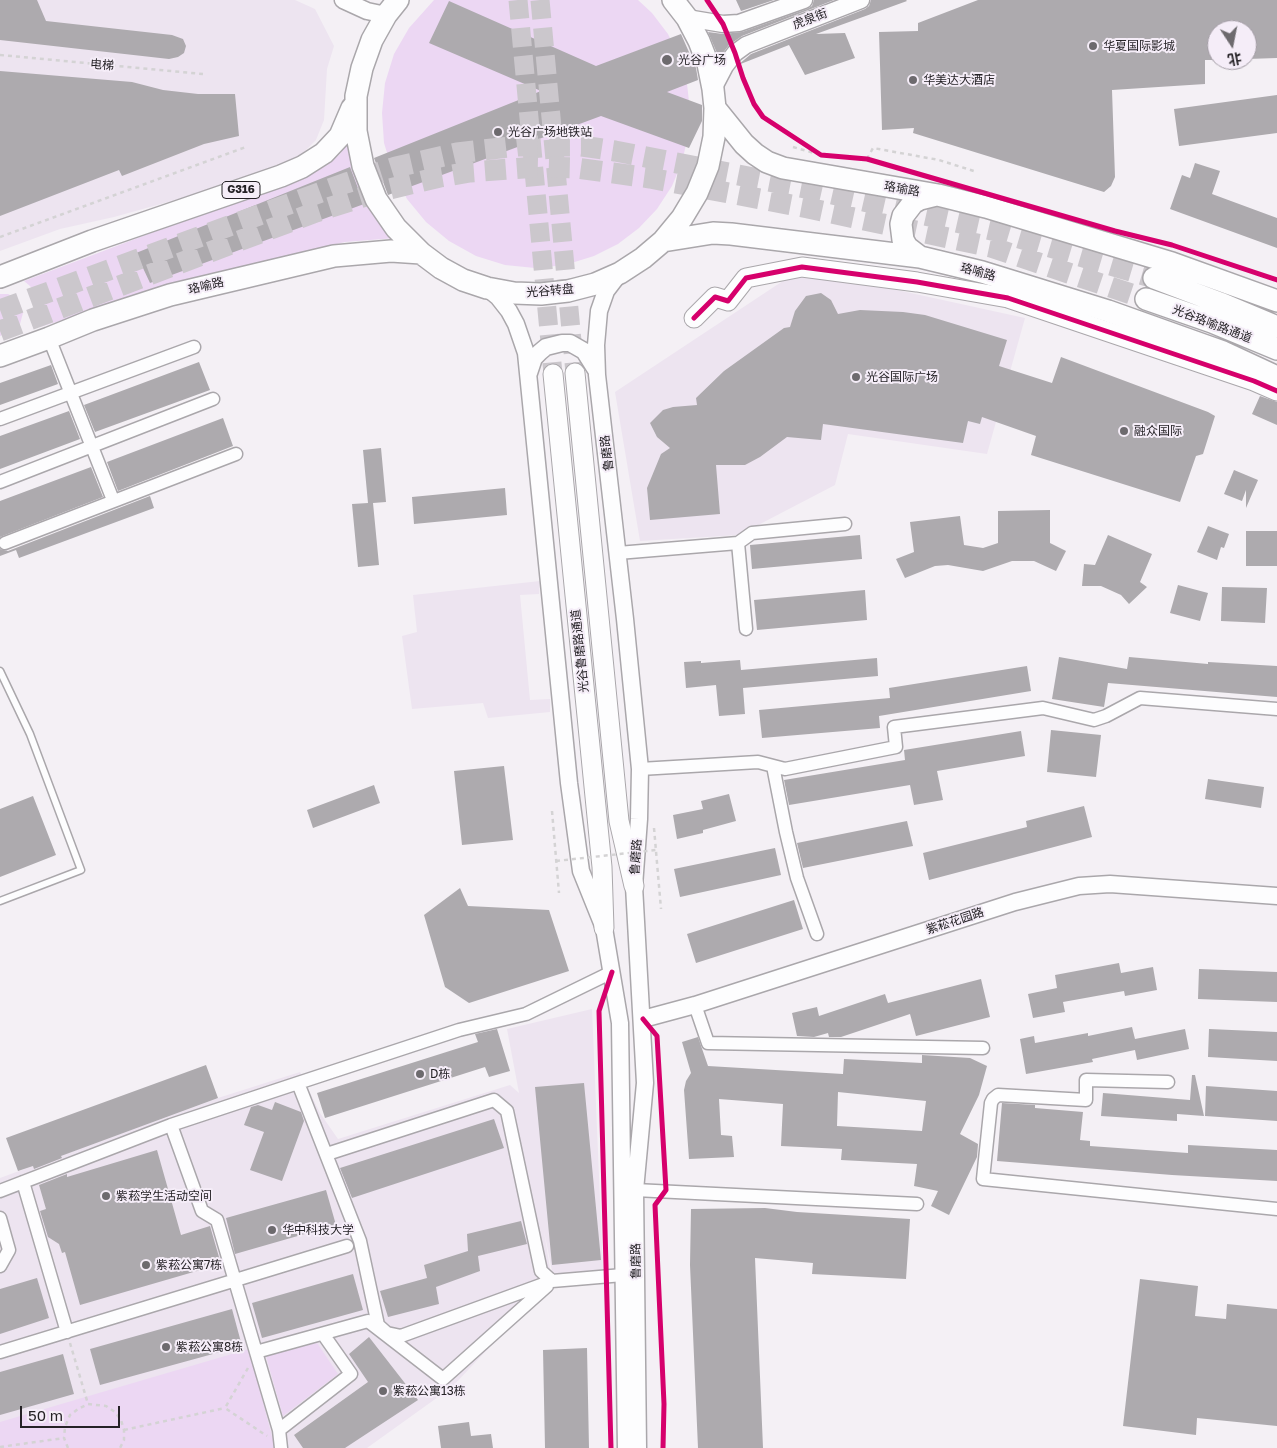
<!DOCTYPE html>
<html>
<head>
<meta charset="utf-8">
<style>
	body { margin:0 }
	#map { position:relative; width:1277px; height:1448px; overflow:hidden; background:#f4f0f5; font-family:"Golos Text","Noto Sans SC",sans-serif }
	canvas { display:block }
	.north { position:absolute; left:1207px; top:20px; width:50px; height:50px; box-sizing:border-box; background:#f5edf8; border:1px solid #a29ca4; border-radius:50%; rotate:169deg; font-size:14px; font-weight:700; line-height:20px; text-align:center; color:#252226 }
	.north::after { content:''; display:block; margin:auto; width:18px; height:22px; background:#6d6a6e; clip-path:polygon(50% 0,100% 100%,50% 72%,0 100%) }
	.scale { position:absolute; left:20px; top:1406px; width:100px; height:22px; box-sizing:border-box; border:2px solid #252226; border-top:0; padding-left:6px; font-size:15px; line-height:18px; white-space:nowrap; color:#252226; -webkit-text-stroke:4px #f5edf8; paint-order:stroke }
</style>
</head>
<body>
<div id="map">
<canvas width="1277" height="1448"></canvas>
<div class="north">北</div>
<div class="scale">50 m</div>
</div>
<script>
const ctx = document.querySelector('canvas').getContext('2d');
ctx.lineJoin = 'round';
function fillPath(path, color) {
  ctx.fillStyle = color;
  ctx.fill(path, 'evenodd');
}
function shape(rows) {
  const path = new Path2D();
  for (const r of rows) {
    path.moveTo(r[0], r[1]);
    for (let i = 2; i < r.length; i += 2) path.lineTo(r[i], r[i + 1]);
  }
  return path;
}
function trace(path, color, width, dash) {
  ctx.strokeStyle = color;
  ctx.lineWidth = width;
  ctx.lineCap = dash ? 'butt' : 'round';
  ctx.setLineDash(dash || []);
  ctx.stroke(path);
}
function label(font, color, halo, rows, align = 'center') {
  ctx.font = font + ' "Golos Text","Noto Sans SC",sans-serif';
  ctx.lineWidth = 4;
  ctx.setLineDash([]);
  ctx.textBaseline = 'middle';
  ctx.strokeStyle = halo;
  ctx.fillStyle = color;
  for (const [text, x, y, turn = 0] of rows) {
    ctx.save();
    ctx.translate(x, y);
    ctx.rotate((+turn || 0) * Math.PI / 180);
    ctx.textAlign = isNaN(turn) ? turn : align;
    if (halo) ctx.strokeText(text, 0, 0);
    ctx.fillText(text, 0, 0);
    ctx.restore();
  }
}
fillPath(shape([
	[0,0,295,0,315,9,334,46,327,69,324,120,316,140,299,157,276,166,186,197,114,217,60,229,0,251],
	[801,269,1025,318,987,454,848,434,835,485,739,535,640,541,615,392],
	[540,581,539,594,520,595,530,700,550,699,550,712,488,718,483,703,412,709,402,636,417,632,413,595],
	[592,1009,603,1271,553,1276,544,1231,552,1281,452,1387,367,1448,0,1448,0,1178,218,1098,300,1072,320,1113,338,1139,510,1085,519,1093,507,1029]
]), '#ede4f0');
fillPath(shape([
	[434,0,638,0,652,13,668,34,680,58,687,84,690,110,688,136,682,162,672,186,657,209,639,228,618,244,594,256,565,265,535,268,505,265,476,256,449,241,426,222,407,199,393,172,384,143,382,113,385,83,394,54,409,28],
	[351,135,395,238,345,242,213,274,40,327,43,315,40,300,30,286,24,281,315,171,327,165,340,154],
	[0,294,8,294,14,297,19,301,23,313,20,324,16,329,0,336],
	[317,1343,338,1374,283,1416,266,1356],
	[249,1349,275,1448,0,1448,0,1422]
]), '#ecd7f3');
fillPath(shape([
	[0,0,37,0,46,21,172,35,183,39,186,46,184,53,178,57,169,59,0,40],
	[736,0,774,0,735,13,741,11],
	[814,0,834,0,742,36,729,45,719,58,708,32,723,34,742,32,807,9,812,6],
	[871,0,906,0,907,1,816,34,845,33,855,58,805,75,789,45,738,65,751,54,865,9,869,6],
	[978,0,1277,0,1277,58,1247,59,1247,30,1217,30,1217,60,1205,60,1205,84,1112,90,1115,177,1111,186,1104,192,913,133,914,128,882,130,879,32,918,31,918,23],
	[449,1,596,66,681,34,696,68,698,80,667,92,702,105,702,121,689,148,601,116,388,195,374,158,541,91,429,43],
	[0,71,132,82,163,90,198,94,235,94,239,136,204,144,122,176,119,170,0,216],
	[1277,95,1277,133,1179,146,1174,109],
	[1195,163,1220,171,1212,194,1277,218,1277,248,1170,209,1182,175,1190,178],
	[350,167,364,204,150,283,136,253],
	[821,293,831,300,838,314,860,310,903,312,925,315,1007,340,999,366,1052,383,1061,357,1208,412,1215,416,1203,454,1196,456,1180,502,1031,455,1036,436,982,417,980,424,968,421,963,443,823,424,821,440,787,437,760,457,745,465,716,465,720,514,650,520,647,488,661,454,670,448,657,437,650,423,663,410,673,407,697,405,696,398,724,371,784,328,790,327,795,311,806,296],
	[199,362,210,390,95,432,84,405],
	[51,365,58,384,0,405,0,383],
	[1260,396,1277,402,1277,425,1252,414],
	[69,411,80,439,0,469,0,436],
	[223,418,233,446,118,491,107,462],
	[381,448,386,502,373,503,379,565,358,567,352,504,368,503,363,450],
	[91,467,103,497,0,537,0,501],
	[1234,470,1258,480,1246,508,1246,490,1242,501,1224,494],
	[505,488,507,515,414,524,412,497],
	[150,496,154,508,19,558,16,550,0,556,0,549,8,551],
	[1050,510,1050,543,1066,551,1056,571,1034,561,1012,561,983,571,948,565,935,566,905,578,896,559,914,552,910,522,960,516,964,545,983,548,998,543,998,511],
	[1208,526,1229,534,1224,548,1221,547,1217,560,1197,552],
	[1246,531,1277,531,1277,566,1246,566],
	[860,535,862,559,752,569,750,545],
	[1108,535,1152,554,1140,582,1147,587,1129,604,1121,595,1101,586,1082,586,1084,564,1095,565],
	[1178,585,1208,593,1200,621,1170,613],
	[1222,587,1267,588,1265,623,1221,621],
	[865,590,867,620,757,630,754,600],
	[1059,657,1127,669,1129,657,1208,664,1208,662,1277,666,1277,697,1108,683,1104,707,1052,699],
	[877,658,878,676,743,688,745,714,719,716,716,685,686,688,684,662,701,661,701,663,740,660,741,670],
	[1027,666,1031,691,879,716,880,728,762,738,759,710,890,698,889,688],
	[1051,730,1101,735,1096,777,1047,772],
	[1021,731,1025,756,937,771,943,800,914,805,910,785,789,805,784,780,905,760,904,750],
	[504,766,513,840,462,845,454,771],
	[1208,779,1264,787,1261,808,1205,799],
	[374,785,380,803,313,828,307,810],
	[729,794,736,821,703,830,703,833,677,839,673,815,703,809,701,801],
	[33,796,56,855,0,877,0,809],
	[1084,806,1092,837,929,880,923,853,1027,827,1026,821],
	[907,821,913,846,803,868,797,843],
	[775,848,781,875,680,897,674,869],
	[460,888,468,906,549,910,569,971,469,1003,445,987,424,915],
	[794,900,803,929,696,963,687,934],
	[1119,963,1121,973,1153,967,1157,990,1125,996,1124,991,1063,1002,1065,1012,1033,1018,1028,994,1057,988,1055,975],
	[1199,969,1277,972,1277,1002,1198,999],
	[981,979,990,1017,916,1036,910,1014,841,1037,829,1037,828,1033,814,1037,797,1036,792,1013,817,1007,819,1016,885,994,888,1003],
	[1132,1027,1135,1039,1185,1029,1189,1049,1137,1060,1135,1050,1092,1059,1093,1062,1026,1074,1020,1039,1034,1036,1035,1043,1088,1033,1088,1036],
	[497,1029,510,1071,489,1077,485,1067,325,1118,317,1093,478,1042,475,1034],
	[1209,1029,1277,1032,1277,1061,1208,1057],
	[698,1037,708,1066,843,1074,844,1059,922,1063,922,1055,970,1058,987,1066,979,1095,960,1134,978,1144,977,1157,949,1215,931,1206,938,1191,914,1186,917,1164,841,1160,842,1149,781,1146,783,1104,719,1099,721,1135,732,1136,734,1157,689,1159,684,1090,686,1081,691,1073,682,1042],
	[838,1092,926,1101,922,1131,837,1126],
	[206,1065,218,1098,61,1156,62,1158,34,1169,33,1166,18,1171,6,1138],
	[1192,1075,1195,1075,1204,1116,1177,1114,1177,1121,1101,1116,1103,1093,1190,1100],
	[584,1083,601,1260,552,1265,535,1087],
	[1206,1086,1277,1091,1277,1121,1205,1116],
	[275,1102,301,1112,304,1121,282,1181,250,1170,264,1132,244,1125,251,1107,258,1105,272,1110],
	[1002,1103,1035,1105,1035,1108,1083,1112,1080,1140,1090,1141,1090,1146,1188,1153,1188,1145,1277,1150,1277,1181,1172,1175,997,1161],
	[494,1119,504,1148,352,1198,340,1168],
	[157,1150,181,1235,210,1226,221,1264,80,1305,65,1252,62,1253,59,1244,48,1237,40,1211,46,1209,39,1185,67,1174,67,1177],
	[326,1190,336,1225,235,1254,226,1218],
	[765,1208,797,1212,910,1219,906,1279,812,1274,813,1263,755,1258,763,1448,698,1448,690,1265,691,1209],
	[521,1221,527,1244,478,1256,480,1271,436,1287,439,1304,388,1317,380,1291,427,1278,424,1265,468,1251,467,1234],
	[353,1274,363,1310,262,1338,252,1303],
	[37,1278,49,1318,0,1334,0,1289],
	[1140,1279,1198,1286,1195,1316,1226,1319,1227,1304,1277,1309,1277,1426,1197,1418,1196,1435,1123,1426],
	[232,1309,242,1346,100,1385,90,1349],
	[369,1337,418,1400,345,1448,303,1448,294,1435,368,1382,349,1354],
	[587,1348,589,1448,545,1448,543,1350],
	[63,1354,74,1394,0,1415,0,1372],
	[469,1422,471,1436,491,1434,493,1448,441,1448,438,1426]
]), '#adaaae');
trace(shape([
	[518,0,553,374],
	[540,0,575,373]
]), '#cbc7cc', 19, [19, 9]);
trace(shape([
	[0,310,346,183,396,167,457,153,518,146,582,146,615,151,815,190,996,231,1154,278],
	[0,331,316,212,381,191,440,177,470,172,537,167,576,168,650,178,808,208,991,247,1146,299]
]), '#cbc7cc', 21, [21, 11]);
const lane = shape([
	[0,671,30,734,81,870,0,901]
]);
const street = shape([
	[49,338,113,500],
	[0,419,194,347],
	[0,482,213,399],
	[5,543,236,454],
	[738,543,752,533,845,524],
	[618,553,738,543,746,629],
	[773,766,786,832,797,878,817,934],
	[640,769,758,762,785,769,896,747,894,727,1043,708,1094,720,1106,716,1140,698,1277,709],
	[695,1005,708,1043,983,1048],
	[1168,1082,1086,1080,1086,1100,998,1095,993,1099,991,1103,983,1179,1277,1209],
	[298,1083,459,1030,526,1014,612,972],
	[171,1125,202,1211,217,1220,279,1430,281,1448],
	[327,1154,494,1100,507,1111,541,1271,552,1281],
	[23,1182,67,1332],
	[635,1190,917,1204],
	[0,1191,171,1125,298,1083,360,1241,378,1325,387,1333,401,1336,552,1281,623,1275],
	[0,1218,9,1250,0,1266],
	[0,1352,347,1246],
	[256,1352,368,1321,443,1379,547,1286],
	[279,1430,351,1374,323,1334]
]);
const secondary = shape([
	[343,0,367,11,386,15],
	[687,18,723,24,739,23,804,0],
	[713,89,725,66,735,53,746,45,861,0],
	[619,274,606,291,599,311,596,345,597,375,625,619,640,769,639,819,634,886,645,1083,635,1190,638,1448],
	[487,288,498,297,509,311,516,324,526,353,569,783,581,871,604,928,620,1023,626,1448],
	[529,373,534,358,540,352,546,347,562,343,570,343,584,351,596,370],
	[643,1019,695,1005,1015,902,1079,886,1110,884,1277,896]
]);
const primary = shape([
	[694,318,715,297,728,301,746,278,802,267,917,282,1008,298,1254,381,1277,391],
	[575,373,619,821,634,886],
	[553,374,602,867,604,928]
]);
const highway = shape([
	[398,0,386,15,372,40,362,68,356,96,356,131,363,166,376,199,396,228,421,253,441,268,463,280,487,288,514,293,541,294,568,291,595,284,620,273,643,258,663,241,682,218,697,193,708,166,714,137,715,108,713,89,708,64,699,41,687,18,673,0],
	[715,108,744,144,755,154,767,162,783,168,938,195,986,207,1172,263,1277,301],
	[663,241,713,233,731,234,920,257,982,272,1108,311,1223,352,1277,377],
	[920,257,907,247,903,240,901,224,903,216,913,203,920,199,936,195],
	[0,277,92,241,281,176,302,167,324,153,340,136,352,108],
	[1154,278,1220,303,1277,327],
	[1146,299,1212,322,1277,349],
	[0,356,49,338,93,320,170,295,334,256,391,251,421,253]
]);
trace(lane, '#aaa7ab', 9);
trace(street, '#aaa7ab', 15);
trace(secondary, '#aaa7ab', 19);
trace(primary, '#aaa7ab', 21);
trace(highway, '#aaa7ab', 24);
trace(shape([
	[0,55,203,74],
	[793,147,821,155],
	[867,159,873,148,939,160,977,172],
	[0,237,246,147],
	[552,811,559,893],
	[654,828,661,909],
	[70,1343,88,1404],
	[248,1368,225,1408,267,1436],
	[124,1430,225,1408],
	[0,1447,64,1438],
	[68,1448,64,1438,65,1427,70,1415,78,1409,88,1404,106,1406,115,1412,121,1420,124,1430,124,1440,120,1448]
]), '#d4d3d4', 2.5, [4, 4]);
trace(lane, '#fdfdfe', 6);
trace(street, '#fdfdfe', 12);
trace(secondary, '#fdfdfe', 16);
trace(primary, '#fdfdfe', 19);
trace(highway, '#fdfdfe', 21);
trace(shape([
	[556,861,656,850]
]), '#d4d3d4', 2.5, [4, 4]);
trace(shape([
	[707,0,723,24,735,53,743,78,754,104,763,117,821,155,867,159,1115,231,1172,245,1277,280],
	[694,318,715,297,728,301,746,278,802,267,917,282,1008,298,1254,381,1277,391],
	[643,1019,657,1036,666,1190,655,1205,664,1404,663,1448],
	[611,1448,599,1011,612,972]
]), '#d6006c', 5);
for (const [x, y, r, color] of [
	[1093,46,5,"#6d6a6e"],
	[667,60,6,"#6d6a6e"],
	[913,80,5,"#6d6a6e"],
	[498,132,5,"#6d6a6e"],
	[856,377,5,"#6d6a6e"],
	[1124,431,5,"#6d6a6e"],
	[420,1074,5,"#6d6a6e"],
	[106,1196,5,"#6d6a6e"],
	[272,1230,5,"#6d6a6e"],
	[146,1265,5,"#6d6a6e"],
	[166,1347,5,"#6d6a6e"],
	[383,1391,5,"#6d6a6e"]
]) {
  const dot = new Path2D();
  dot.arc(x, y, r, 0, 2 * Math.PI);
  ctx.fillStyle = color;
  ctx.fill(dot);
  trace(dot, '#f5edf8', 2);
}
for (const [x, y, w] of [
	[241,190,38]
]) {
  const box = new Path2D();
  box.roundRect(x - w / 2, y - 8.5, w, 17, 4);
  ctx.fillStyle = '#f5edf8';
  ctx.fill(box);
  trace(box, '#252226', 1);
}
label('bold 11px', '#252226', null, [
	["G316",241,190]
]);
label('12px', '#252226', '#f5edf8', [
	["虎泉街",810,19,-21],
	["电梯",102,65,5],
	["珞瑜路",902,189,10],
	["珞喻路",978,272,15],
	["珞喻路",206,286,-13],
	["光谷转盘",550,291,-5],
	["光谷珞喻路通道",1212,324,21],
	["鲁磨路",607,453,-97],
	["光谷鲁磨路通道",580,651,-96],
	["鲁磨路",636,857,-86],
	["紫菘花园路",955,921,-18],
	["鲁磨路",636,1261,-91]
]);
label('12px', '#252226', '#f5edf8', [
	["华夏国际影城",1103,46],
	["光谷广场",678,60],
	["华美达大酒店",923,80],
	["光谷广场地铁站",508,132],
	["光谷国际广场",866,377],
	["融众国际",1134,431],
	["D栋",430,1074],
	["紫菘学生活动空间",116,1196],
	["华中科技大学",282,1230],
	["紫菘公寓7栋",156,1265],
	["紫菘公寓8栋",176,1347],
	["紫菘公寓13栋",393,1391]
], 'left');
</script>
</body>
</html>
